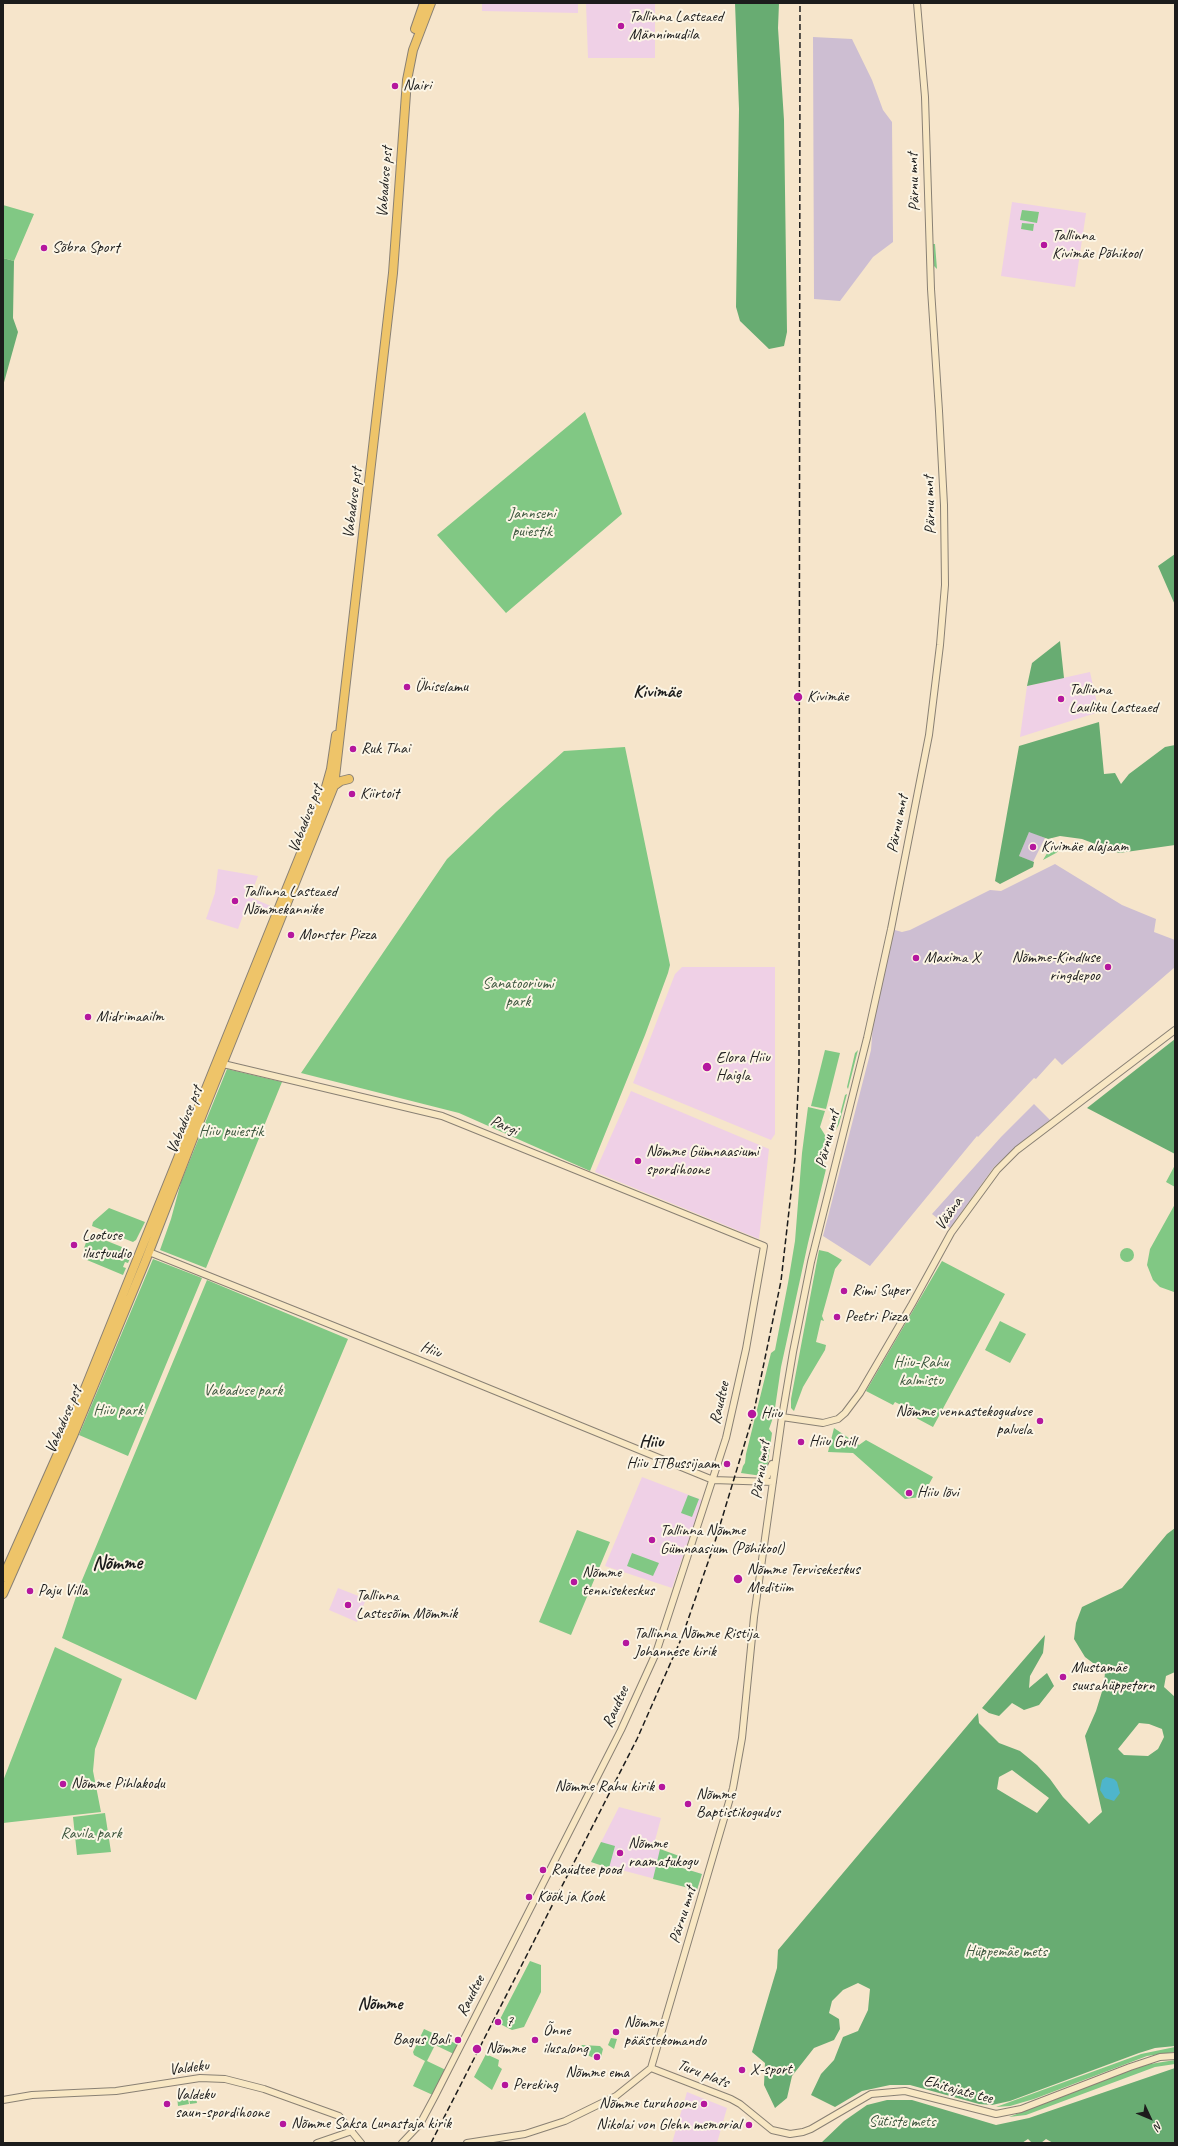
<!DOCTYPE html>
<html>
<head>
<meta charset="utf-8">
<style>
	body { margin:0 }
	#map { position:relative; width:1178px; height:2146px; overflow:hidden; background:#f6e5cb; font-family:Caveat,sans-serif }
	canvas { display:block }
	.frame { position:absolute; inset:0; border:4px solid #1c1c1c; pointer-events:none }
	.north { position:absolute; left:1130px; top:2098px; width:40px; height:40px; -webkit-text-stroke:3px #fcf5e5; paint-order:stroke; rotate:134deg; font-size:11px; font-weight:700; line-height:16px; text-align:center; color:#1c1c1c }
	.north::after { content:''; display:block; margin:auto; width:14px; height:18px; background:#1c1c1c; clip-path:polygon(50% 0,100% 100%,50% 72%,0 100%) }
</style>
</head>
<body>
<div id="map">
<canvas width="1178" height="2146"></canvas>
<div class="frame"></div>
<div class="north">N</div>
</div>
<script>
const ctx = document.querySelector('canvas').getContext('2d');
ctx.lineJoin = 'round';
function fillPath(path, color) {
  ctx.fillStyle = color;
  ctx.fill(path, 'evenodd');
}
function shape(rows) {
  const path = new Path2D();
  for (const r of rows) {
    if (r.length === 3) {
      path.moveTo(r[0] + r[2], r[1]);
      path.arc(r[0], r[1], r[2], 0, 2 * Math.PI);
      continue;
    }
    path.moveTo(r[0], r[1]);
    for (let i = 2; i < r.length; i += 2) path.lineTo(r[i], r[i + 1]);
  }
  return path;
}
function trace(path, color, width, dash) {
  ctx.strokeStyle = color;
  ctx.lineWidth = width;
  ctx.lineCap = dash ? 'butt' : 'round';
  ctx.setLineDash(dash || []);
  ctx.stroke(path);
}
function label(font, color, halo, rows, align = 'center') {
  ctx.font = font + ' Caveat,sans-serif';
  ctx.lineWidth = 4;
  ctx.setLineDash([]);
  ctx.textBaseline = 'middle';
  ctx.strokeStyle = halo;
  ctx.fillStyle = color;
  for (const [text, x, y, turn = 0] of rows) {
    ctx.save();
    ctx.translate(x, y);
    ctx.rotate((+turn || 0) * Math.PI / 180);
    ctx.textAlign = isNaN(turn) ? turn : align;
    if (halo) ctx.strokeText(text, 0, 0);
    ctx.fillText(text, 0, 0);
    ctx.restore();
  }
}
fillPath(shape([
	[482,3,578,3,578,13,482,11],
	[586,3,655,3,655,58,588,58],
	[1012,202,1086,213,1075,287,1001,276],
	[1090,672,1099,712,1020,737,1027,686],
	[218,869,258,876,250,897,273,907,270,914,247,905,238,929,206,919,215,893],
	[682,967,775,967,775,1134,771,1140,633,1083,675,974],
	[631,1091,769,1149,759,1239,595,1172],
	[642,1477,702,1500,672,1588,605,1566],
	[338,1588,366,1599,357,1622,329,1610],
	[619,1807,661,1818,653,1848,682,1857,679,1867,702,1874,697,1890,591,1862],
	[687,2092,727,2108,717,2143,672,2143]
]), '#efd0e6');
fillPath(shape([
	[813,37,852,39,872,80,883,110,892,122,893,242,873,257,840,301,814,299],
	[1029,831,1045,838,1033,862,1019,856],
	[1055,864,1122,905,1156,919,1154,932,1175,940,1175,967,1062,1065,1055,1058,1036,1079,1034,1078,978,1137,977,1136,870,1266,823,1236,871,1050,874,1010,891,929,902,932,910,930,990,890,1001,891],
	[1034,1104,1050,1120,1016,1147,994,1167,950,1228,932,1214,1001,1137]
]), '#cdbed2');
fillPath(shape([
	[3,205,34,214,14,261,3,258],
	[1022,210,1039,212,1037,223,1020,220],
	[1022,223,1034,224,1033,231,1021,229],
	[933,244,935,244,937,269,934,266],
	[585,412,622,514,506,613,437,535],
	[625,747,670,965,668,973,645,1035,590,1171,459,1113,301,1073,447,859,497,811,564,751],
	[1062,844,1064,846,1056,853,1043,860,1052,845],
	[825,1050,840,1053,826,1109,811,1106],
	[858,1050,848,1089,847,1087,855,1053],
	[227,1069,282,1082,206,1268,160,1250,171,1219,181,1182],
	[847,1094,839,1124,836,1130,845,1095],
	[808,1107,825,1111,820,1127,828,1140,823,1155,826,1169,808,1243,781,1367,774,1415,769,1429,772,1433,767,1469,762,1476,741,1473,743,1466,745,1463,746,1454,771,1353,775,1350,788,1283,795,1241,802,1153],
	[1175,1165,1175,1187,1166,1182],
	[1175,1204,1175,1292,1174,1292,1160,1287,1153,1280,1147,1265,1150,1249],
	[109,1208,145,1222,136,1240,133,1242,92,1226,93,1222],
	[92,1235,132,1251,132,1254,128,1263,125,1262,123,1267,126,1268,123,1275,87,1260,84,1248,88,1237],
	[1127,1255,7],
	[819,1250,828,1252,842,1260,835,1269,822,1316,824,1321,821,1320,816,1342,826,1345,825,1350,803,1387,794,1411,791,1408,791,1399],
	[153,1259,202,1278,128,1456,79,1435],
	[942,1261,1005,1294,933,1427,905,1412,907,1408,895,1402,893,1405,866,1391],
	[207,1280,348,1339,196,1700,62,1638,80,1585],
	[1000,1321,1026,1334,1010,1363,985,1350],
	[834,1428,859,1445,866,1440,933,1477,924,1493,920,1497,905,1499,853,1453,828,1452],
	[688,1495,699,1499,692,1517,681,1513],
	[577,1530,610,1542,571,1635,539,1622],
	[632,1553,659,1563,653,1576,627,1566],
	[55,1647,122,1679,95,1749,93,1771,101,1812,3,1823,3,1781],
	[105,1813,111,1852,77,1855,73,1817],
	[601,1842,615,1846,609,1868,591,1862],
	[660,1849,682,1857,679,1867,702,1874,697,1890,653,1879],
	[530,1961,541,1965,541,1992,524,2027,512,2030,498,2023],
	[424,2029,461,2046,456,2055,435,2045,427,2061,448,2071,435,2096,413,2086,425,2061,414,2055,413,2052],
	[611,2038,617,2039,614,2049,608,2045],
	[582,2045,600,2046,603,2049,601,2057,596,2059,587,2055,580,2048],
	[1175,2047,1175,2052,1147,2056,1034,2099,1010,2106,996,2107,1141,2054],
	[486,2054,499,2060,498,2066,502,2069,492,2090,474,2077],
	[1175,2060,1175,2064,1155,2067,1026,2115,1009,2117,1144,2065],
	[195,2092,197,2103,190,2104,188,2093],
	[187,2094,189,2104,178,2106,177,2096]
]), '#81c884');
fillPath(shape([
	[735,3,779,3,778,28,784,120,787,332,784,346,769,349,740,321,736,307,739,109],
	[3,258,14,261,13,318,18,332,3,386],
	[1175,554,1175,605,1158,566],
	[1060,641,1064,678,1027,686,1032,663],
	[1099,722,1104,774,1115,773,1121,784,1129,774,1165,747,1175,745,1175,845,1119,853,1082,839,1060,836,1048,839,1029,832,1019,856,1034,862,1033,867,1000,884,995,881,1019,746],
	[1175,1039,1175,1154,1087,1108],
	[1175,1528,1175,1672,1166,1676,1164,1687,1175,1697,1175,2046,1155,2048,1139,2053,1010,2101,992,2105,979,2104,910,2085,890,2085,862,2091,835,2107,811,2095,821,2074,834,2060,843,2037,858,2031,868,2010,870,1989,858,1983,843,1990,832,2001,829,2013,839,2019,840,2029,834,2040,814,2048,792,2076,787,2098,775,2108,764,2085,765,2063,752,2052,777,1968,778,1950,978,1713,979,1723,999,1743,1020,1751,1037,1765,1050,1779,1063,1797,1089,1824,1102,1812,1085,1736,1096,1711,1104,1685,1105,1672,1085,1657,1074,1639,1076,1623,1082,1607,1122,1588,1167,1534],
	[1139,1723,1149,1724,1162,1729,1164,1737,1158,1749,1148,1756,1124,1755,1118,1749],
	[1012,1770,1049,1798,1037,1813,997,1789,999,1777],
	[1045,1635,1043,1653,1030,1676,1029,1688,1047,1673,1054,1686,1039,1705,1024,1710,1012,1703,999,1716,989,1713,982,1708],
	[1175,2068,1175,2143,1053,2143,1046,2139,1041,2143,1032,2143,1028,2139,1022,2143,821,2143,844,2121,867,2105,887,2100,912,2100,996,2125,1029,2118]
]), '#68ac72');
fillPath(shape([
	[1106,1777,1114,1779,1117,1782,1120,1793,1114,1801,1105,1798,1100,1790,1102,1780]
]), '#4eb5cc');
const secondary = shape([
	[219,1063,442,1116,764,1246,746,1349,726,1438,656,1653,621,1730,435,2096,420,2124,402,2143],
	[149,1252,429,1364,713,1480,773,1482],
	[782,1417,823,1423,838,1419,845,1413,860,1393,912,1304,951,1233,997,1170,1017,1150,1175,1030],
	[760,1481,767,1476,772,1464],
	[651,2068,731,2099,740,2104,772,2130,790,2134,803,2132,811,2129,871,2094,905,2091,996,2114,1021,2109,1130,2067,1160,2057,1175,2056],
	[3,2100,32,2095,116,2091,200,2078,225,2079,264,2089,339,2116,361,2143],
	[317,2143,352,2131],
	[467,2143,525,2134,565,2121,616,2096,651,2068,733,1788,742,1738,754,1617,782,1417,793,1352,811,1262,867,1038,891,929,929,735,940,645,945,585,944,505,939,411,931,289,925,97,917,3]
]);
const highway = shape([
	[415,29,424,3],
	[334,786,341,781,349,779],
	[3,1577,67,1433,322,801,331,769,336,735],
	[3,1594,73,1436,145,1262,204,1110,334,786,393,273,407,80,413,50,431,3]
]);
trace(secondary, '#898074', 8);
trace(highway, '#898074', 10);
trace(secondary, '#f8e7c3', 6);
trace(highway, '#eec469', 8);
trace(shape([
	[431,2143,637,1739,682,1637,714,1545,753,1416,781,1281,795,1158,799,1068,800,3]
]), '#1c1c1c', 1.5, [6, 3]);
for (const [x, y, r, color] of [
	[621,26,4,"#b5179e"],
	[395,86,4,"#b5179e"],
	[1044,245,4,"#b5179e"],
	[44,248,4,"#b5179e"],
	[407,687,4,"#b5179e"],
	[798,697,5,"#b5179e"],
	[1061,699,4,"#b5179e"],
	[353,749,4,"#b5179e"],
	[352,794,4,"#b5179e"],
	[1033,847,4,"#b5179e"],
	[235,901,4,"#b5179e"],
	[291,935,4,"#b5179e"],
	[916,958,4,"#b5179e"],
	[1108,967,4,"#b5179e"],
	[88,1017,4,"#b5179e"],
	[707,1067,5,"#b5179e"],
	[638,1161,4,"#b5179e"],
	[74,1245,4,"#b5179e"],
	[844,1291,4,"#b5179e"],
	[837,1317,4,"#b5179e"],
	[752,1414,5,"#b5179e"],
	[1040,1421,4,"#b5179e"],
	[801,1442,4,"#b5179e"],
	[727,1464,4,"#b5179e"],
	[909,1493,4,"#b5179e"],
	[652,1540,4,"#b5179e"],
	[738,1579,5,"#b5179e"],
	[574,1582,4,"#b5179e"],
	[30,1591,4,"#b5179e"],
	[348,1605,4,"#b5179e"],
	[626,1643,4,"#b5179e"],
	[1063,1677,4,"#b5179e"],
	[63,1784,4,"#b5179e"],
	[662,1787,4,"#b5179e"],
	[688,1804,4,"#b5179e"],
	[620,1853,4,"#b5179e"],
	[543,1870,4,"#b5179e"],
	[529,1897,4,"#b5179e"],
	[498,2022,4,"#b5179e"],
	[616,2032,4,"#b5179e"],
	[458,2040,4,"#b5179e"],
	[535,2040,4,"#b5179e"],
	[477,2049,5,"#b5179e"],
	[597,2057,4,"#b5179e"],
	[742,2070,4,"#b5179e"],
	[505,2085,4,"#b5179e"],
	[167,2104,4,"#b5179e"],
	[704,2104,4,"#b5179e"],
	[283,2124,4,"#b5179e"],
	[749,2125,4,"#b5179e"]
]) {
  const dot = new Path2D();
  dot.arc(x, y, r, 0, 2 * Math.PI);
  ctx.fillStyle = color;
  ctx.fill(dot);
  trace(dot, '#fcf5e5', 1.5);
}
label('16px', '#1c1c1c', '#fcf5e5', [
	["Tallinna Lasteaed",629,17],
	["Männimudila",629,35],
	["Nairi",403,86],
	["Tallinna",1052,236],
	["Kivimäe Põhikool",1052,254],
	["Sõbra Sport",52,248],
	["Ühiselamu",415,687],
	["Tallinna",1069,690],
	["Lauliku Lasteaed",1069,708],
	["Kivimäe",807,697],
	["Ruk Thai",361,749],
	["Kiirtoit",360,794],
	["Kivimäe alajaam",1041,847],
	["Tallinna Lasteaed",243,892],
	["Nõmmekannike",243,910],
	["Monster Pizza",299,935],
	["Maxima X",924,958],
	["Nõmme-Kindluse",1100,958,"right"],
	["ringdepoo",1100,976,"right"],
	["Midrimaailm",96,1017],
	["Elora Hiiu",716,1058],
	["Haigla",716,1076],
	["Nõmme Gümnaasiumi",646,1152],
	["spordihoone",646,1170],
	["Lootuse",82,1236],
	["ilustuudio",82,1254],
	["Rimi Super",852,1291],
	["Peetri Pizza",845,1317],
	["Nõmme vennastekoguduse",1032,1412,"right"],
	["palvela",1032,1430,"right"],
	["Hiiu",761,1414],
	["Hiiu Grill",809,1442],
	["Hiiu ITBussijaam",719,1464,"right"],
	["Hiiu lõvi",917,1493],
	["Tallinna Nõmme",660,1531],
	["Gümnaasium (Põhikool)",660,1549],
	["Nõmme Tervisekeskus",747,1570],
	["Meditiim",747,1588],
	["Nõmme",582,1573],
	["tennisekeskus",582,1591],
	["Paju Villa",38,1591],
	["Tallinna",356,1596],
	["Lastesõim Mõmmik",356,1614],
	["Tallinna Nõmme Ristija",634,1634],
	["Johannese kirik",634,1652],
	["Mustamäe",1071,1668],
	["suusahüppetorn",1071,1686],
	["Nõmme Pihlakodu",71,1784],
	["Nõmme Rahu kirik",654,1787,"right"],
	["Nõmme",696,1795],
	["Baptistikogudus",696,1813],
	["Nõmme",628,1844],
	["raamatukogu",628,1862],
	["Raudtee pood",551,1870],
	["Köök ja Kook",537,1897],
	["7",506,2022],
	["Nõmme",624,2023],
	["päästekomando",624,2041],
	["Õnne",543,2031],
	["ilusalong",543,2049],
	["Bagus Bali",450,2040,"right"],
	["Nõmme",486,2049],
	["X-sport",750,2070],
	["Nõmme ema",597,2073,"center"],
	["Pereking",513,2085],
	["Valdeku",175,2095],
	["saun-spordihoone",175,2113],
	["Nõmme turuhoone",696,2104,"right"],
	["Nõmme Saksa Lunastaja kirik",291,2124],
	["Nikolai von Glehn memorial",741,2125,"right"]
], 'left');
label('16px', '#1c1c1c', '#fcf5e5', [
	["Vabaduse pst",385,182,-86],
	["Pärnu mnt",914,182,-92],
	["Vabaduse pst",353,503,-83],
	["Pärnu mnt",930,505,-92],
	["Vabaduse pst",306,819,-69],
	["Pärnu mnt",898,824,-79],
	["Vabaduse pst",185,1120,-68],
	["Pargi",504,1126,24],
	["Pärnu mnt",828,1139,-76],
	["Vääna",949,1214,-56],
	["Hiiu",431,1350,22],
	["Raudtee",720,1403,-77],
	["Vabaduse pst",64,1420,-67],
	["Pärnu mnt",761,1470,-82],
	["Raudtee",616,1707,-66],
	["Pärnu mnt",683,1915,-73],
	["Raudtee",471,1996,-63],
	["Valdeku",189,2068,-7],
	["Turu plats",703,2074,21],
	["Ehitajate tee",958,2090,15]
]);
label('16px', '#3f5840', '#fcf5e5', [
	["Jannseni",532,514],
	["puiestik",532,532],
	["Sanatooriumi",518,984],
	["park",518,1002],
	["Hiiu puiestik",231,1132],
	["Hiiu-Rahu",921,1363],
	["kalmistu",921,1381],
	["Vabaduse park",243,1391],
	["Hiiu park",118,1411],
	["Ravila park",91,1834],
	["Hüppemäe mets",1006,1952],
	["Sütiste mets",902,2122]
]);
label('bold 18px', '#1c1c1c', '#fcf5e5', [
	["Kivimäe",657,692],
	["Hiiu",651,1442],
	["Nõmme",380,2004]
]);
label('bold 20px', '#1c1c1c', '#fcf5e5', [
	["Nõmme",117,1564]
]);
</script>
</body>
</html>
